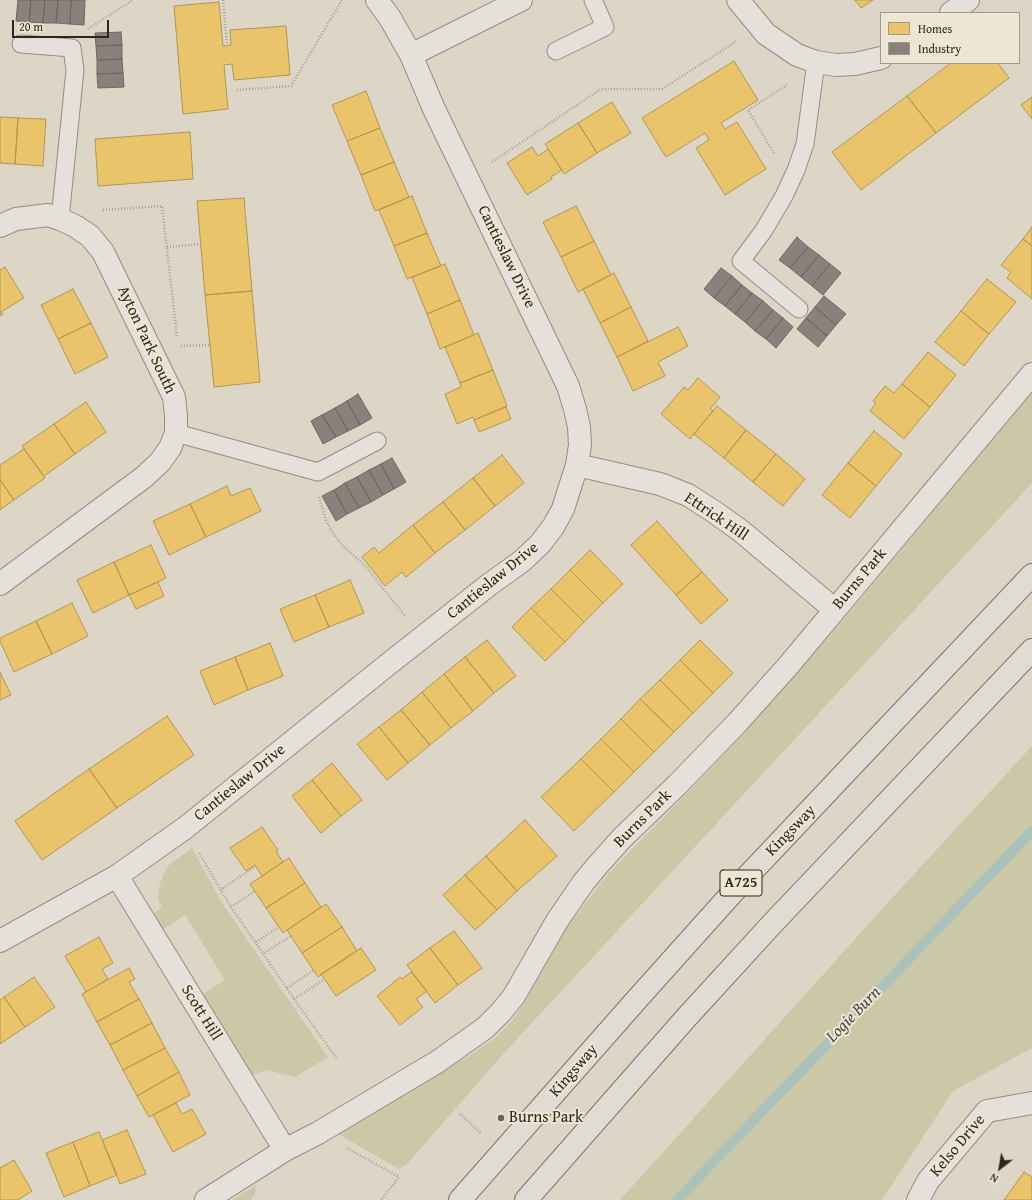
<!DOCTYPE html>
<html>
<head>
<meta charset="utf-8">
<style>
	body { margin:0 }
	#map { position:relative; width:1032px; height:1200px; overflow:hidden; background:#ddd6c7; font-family:"Gentium Book Plus",serif }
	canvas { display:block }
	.legend { position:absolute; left:880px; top:12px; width:140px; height:52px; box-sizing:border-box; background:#eee6d5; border:1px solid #a1998b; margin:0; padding:5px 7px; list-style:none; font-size:12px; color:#2e261d }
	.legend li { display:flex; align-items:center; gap:8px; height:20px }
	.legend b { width:20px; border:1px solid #a1998b }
	.north { position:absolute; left:980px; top:1148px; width:40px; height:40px; -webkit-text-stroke:3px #eee6d5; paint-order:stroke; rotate:211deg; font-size:11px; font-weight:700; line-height:16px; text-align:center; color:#2e261d }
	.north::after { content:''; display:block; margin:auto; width:14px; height:18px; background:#2e261d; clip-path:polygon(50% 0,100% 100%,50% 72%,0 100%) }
	.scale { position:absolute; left:12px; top:20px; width:97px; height:18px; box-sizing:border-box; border:2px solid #2e261d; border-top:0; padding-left:5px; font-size:12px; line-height:14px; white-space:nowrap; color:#2e261d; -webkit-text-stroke:3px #eee6d5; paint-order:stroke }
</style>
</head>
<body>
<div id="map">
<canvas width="1032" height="1200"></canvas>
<ul class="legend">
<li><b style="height:11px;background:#e9c46a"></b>Homes</li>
<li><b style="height:11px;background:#8a817c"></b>Industry</li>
</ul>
<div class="north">N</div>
<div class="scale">20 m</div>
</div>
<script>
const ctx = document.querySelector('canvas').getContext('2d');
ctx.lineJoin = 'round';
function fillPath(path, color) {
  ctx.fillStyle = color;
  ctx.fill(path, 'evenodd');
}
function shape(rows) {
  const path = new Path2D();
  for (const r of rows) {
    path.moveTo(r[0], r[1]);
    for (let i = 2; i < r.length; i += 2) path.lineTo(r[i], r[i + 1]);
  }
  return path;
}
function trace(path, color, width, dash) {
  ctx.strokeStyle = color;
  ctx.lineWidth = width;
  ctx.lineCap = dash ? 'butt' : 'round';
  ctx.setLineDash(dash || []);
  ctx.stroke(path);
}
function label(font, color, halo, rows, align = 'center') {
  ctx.font = font + ' "Gentium Book Plus",serif';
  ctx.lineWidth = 4;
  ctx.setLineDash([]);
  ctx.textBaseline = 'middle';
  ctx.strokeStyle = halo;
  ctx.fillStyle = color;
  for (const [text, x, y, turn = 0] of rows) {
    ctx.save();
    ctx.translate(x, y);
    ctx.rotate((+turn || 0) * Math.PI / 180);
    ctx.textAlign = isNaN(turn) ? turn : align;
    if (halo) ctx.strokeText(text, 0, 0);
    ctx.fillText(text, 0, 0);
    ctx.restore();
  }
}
fillPath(shape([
	[1032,392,1032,483,504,1053,408,1163,399,1169,338,1134,475,1052,495,1038,512,1021,525,1002,568,926,608,874,686,794,745,732,797,673,845,618],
	[1032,746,1032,1048,953,1091,882,1200,620,1200,893,897],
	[192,848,222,903,328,1057,295,1077,266,1070,252,1075,203,994,225,980,185,915,162,930,153,914,162,907,158,900,159,887,163,875,169,865],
	[256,1185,255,1194,251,1200,232,1200]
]), '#cbc8a7');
const homes = shape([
	[855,0,873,0,861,8,855,0],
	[219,2,223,46,231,45,230,30,286,26,290,75,234,80,232,64,224,65,228,109,183,114,174,6,219,2],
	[734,61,758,100,721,123,725,129,737,122,766,169,725,195,696,148,709,140,705,133,666,157,642,118,734,61],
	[951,63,998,63,1009,78,936,133,907,96,951,63],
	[366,91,380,128,347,141,332,105,366,91],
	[907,96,936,133,861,190,832,152,907,96],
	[1032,97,1032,119,1021,105,1032,97],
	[612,102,631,133,597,153,578,123,612,102],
	[0,117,18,118,15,164,0,163,0,117],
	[18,118,46,119,43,166,15,164,18,118],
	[578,123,597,153,564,174,545,144,578,123],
	[380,128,394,162,361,175,347,141,380,128],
	[190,132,193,179,98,186,95,139,190,132],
	[532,147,538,156,548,149,562,170,551,177,552,179,527,195,507,163,532,147],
	[394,162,409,197,375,211,361,175,394,162],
	[412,196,427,233,394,246,379,210,412,196],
	[244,198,252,291,205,295,197,201,244,198],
	[576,206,594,241,561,257,543,222,576,206],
	[1032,227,1032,246,1023,239,1032,227],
	[427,233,441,266,407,279,394,246,427,233],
	[1023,239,1032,246,1032,299,1007,278,1011,272,1001,265,1023,239],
	[594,241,611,275,578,292,561,257,594,241],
	[445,264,460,300,427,314,412,277,445,264],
	[5,267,24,298,1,312,3,314,0,316,0,270,5,267],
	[614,273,631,307,600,323,583,289,614,273],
	[987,279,1016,302,989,334,961,311,987,279],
	[73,289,91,323,58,339,41,305,73,289],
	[252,291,260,382,214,387,205,295,252,291],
	[460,300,474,335,440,349,427,314,460,300],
	[631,307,648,341,617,357,600,323,631,307],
	[961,311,989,334,964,366,935,342,961,311],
	[91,323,108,357,75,374,58,339,91,323],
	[678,327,688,346,658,362,665,376,633,391,617,357,678,327],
	[478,333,493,370,460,383,445,347,478,333],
	[928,352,956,375,930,407,902,384,928,352],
	[493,370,507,406,474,420,473,417,457,424,445,394,461,387,460,383,493,370],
	[698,378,720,397,710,409,713,411,690,439,661,414,684,387,688,390,698,378],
	[902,384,930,407,904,439,870,411,876,403,873,401,885,386,894,393,902,384],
	[86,402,106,432,75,454,54,424,86,402],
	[717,406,746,430,724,458,694,434,717,406],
	[506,407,511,419,479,432,474,420,506,407],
	[54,424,75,454,44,476,22,446,54,424],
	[746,430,776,454,753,482,724,458,746,430],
	[874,431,902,454,876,486,848,463,874,431],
	[24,449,45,478,14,500,0,480,0,465,24,449],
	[776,454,805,479,783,506,753,482,776,454],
	[502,455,524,483,495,506,473,478,502,455],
	[848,463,876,486,850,518,822,495,848,463],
	[473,478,495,506,465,530,443,502,473,478],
	[0,480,14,500,0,510,0,480],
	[227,486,231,496,250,488,261,511,206,537,190,504,227,486],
	[443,502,465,530,435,553,413,525,443,502],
	[190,504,206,537,169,555,153,521,190,504],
	[657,521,702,572,676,595,631,545,657,521],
	[413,525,435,553,406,577,402,572,385,586,362,557,374,547,379,553,413,525],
	[151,545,166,578,129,595,114,562,151,545],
	[590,550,623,584,603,603,570,570,590,550],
	[114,562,129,595,93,613,77,580,114,562],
	[570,570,603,603,584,622,551,589,570,570],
	[702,572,728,600,701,624,676,595,702,572],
	[350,580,364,613,329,627,315,595,350,580],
	[158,582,164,596,136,609,129,595,158,582],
	[551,589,584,622,565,642,531,608,551,589],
	[315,595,329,627,294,642,280,609,315,595],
	[72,603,88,636,52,654,36,621,72,603],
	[531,608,565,642,545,661,512,627,531,608],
	[36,621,52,654,14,672,0,641,0,638,36,621],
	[487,640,516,676,494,693,465,657,487,640],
	[700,640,733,673,713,693,680,660,700,640],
	[270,643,283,676,248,690,235,657,270,643],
	[235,657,248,690,214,705,200,671,235,657],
	[465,657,494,693,473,711,444,674,465,657],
	[680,660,713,693,693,713,660,680,680,660],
	[0,672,11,695,0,700,0,672],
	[444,674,473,711,451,728,422,692,444,674],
	[660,680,693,713,674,732,640,699,660,680],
	[422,692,451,728,430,745,401,710,422,692],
	[640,699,674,732,654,752,621,719,640,699],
	[401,710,430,745,408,763,379,727,401,710],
	[167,716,194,755,117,808,89,769,167,716],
	[621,719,654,752,634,772,601,739,621,719],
	[379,727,408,763,387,780,357,744,379,727],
	[601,739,634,772,614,792,581,759,601,739],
	[581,759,614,792,574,831,541,797,581,759],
	[332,763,362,800,341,816,312,780,332,763],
	[89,769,117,808,42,860,15,821,89,769],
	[312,780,341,816,321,833,292,796,312,780],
	[525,820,557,856,517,891,486,856,525,820],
	[262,827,278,850,276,851,283,862,262,876,255,865,246,871,230,848,262,827],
	[486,856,517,891,497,910,465,875,486,856],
	[289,858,305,883,266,908,250,884,289,858],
	[465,875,497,910,475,930,443,895,465,875],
	[305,883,321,907,283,933,266,908,305,883],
	[326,904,342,927,302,953,287,930,326,904],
	[342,927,357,951,318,977,302,953,342,927],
	[454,931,482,968,458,985,430,948,454,931],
	[99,937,113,963,102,969,108,979,86,992,65,956,99,937],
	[361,948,376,970,336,996,321,974,361,948],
	[430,948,458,985,435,1003,407,965,430,948],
	[129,968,135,979,129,982,139,999,97,1022,82,994,129,968],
	[411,972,427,991,416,999,423,1007,400,1025,377,996,400,977,402,979,411,972],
	[34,977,55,1007,25,1027,4,997,34,977],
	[4,997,25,1027,0,1044,0,1000,4,997],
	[139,999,152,1023,110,1045,97,1022,139,999],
	[152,1023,165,1048,123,1070,110,1045,152,1023],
	[165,1048,179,1072,137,1096,123,1070,165,1048],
	[179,1072,190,1095,149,1117,137,1096,179,1072],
	[176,1103,182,1114,192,1109,206,1134,173,1152,153,1115,176,1103],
	[127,1130,146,1174,120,1184,102,1140,127,1130],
	[99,1132,117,1175,90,1186,73,1142,99,1132],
	[73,1142,90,1186,64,1197,46,1153,73,1142],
	[14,1160,32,1191,18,1200,0,1200,0,1168,14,1160],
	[1024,1172,1032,1177,1032,1200,1004,1200,1024,1172]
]);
fillPath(homes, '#e9c46a');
trace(homes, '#b19553', 1);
const industry = shape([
	[18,0,31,0,29,22,16,21,18,0],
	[31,0,45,0,43,23,29,22,31,0],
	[45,0,58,0,56,23,43,23,45,0],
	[58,0,71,0,70,24,56,23,58,0],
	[71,0,85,0,84,25,70,24,71,0],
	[121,32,122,45,96,46,95,33,121,32],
	[122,45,122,59,97,60,96,46,122,45],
	[122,59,123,73,97,74,97,60,122,59],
	[123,73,124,87,98,88,97,74,123,73],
	[797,237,808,247,790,268,779,260,797,237],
	[808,247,819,255,801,277,790,268,808,247],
	[819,255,830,264,812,286,801,277,819,255],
	[830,264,841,273,823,295,812,286,830,264],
	[721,268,732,276,714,298,704,289,721,268],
	[732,276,742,285,725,306,714,298,732,276],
	[742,285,752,293,735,314,725,306,742,285],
	[752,293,763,301,745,322,735,314,752,293],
	[824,296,846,314,836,325,815,307,824,296],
	[763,301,773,310,755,331,745,322,763,301],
	[815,307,836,325,827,336,806,318,815,307],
	[773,310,783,318,766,339,755,331,773,310],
	[783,318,793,327,776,348,766,339,783,318],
	[806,318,827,336,818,347,797,329,806,318],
	[358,394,372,418,360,425,347,401,358,394],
	[347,401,360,425,348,431,335,408,347,401],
	[335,408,348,431,336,437,322,415,335,408],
	[322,415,336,437,323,444,311,421,322,415],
	[392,458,406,482,394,489,381,464,392,458],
	[381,464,394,489,383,495,369,470,381,464],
	[369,470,383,495,371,502,357,477,369,470],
	[357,477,371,502,359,508,345,483,357,477],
	[345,483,359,508,347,514,334,490,345,483],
	[334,490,347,514,336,521,322,496,334,490]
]);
fillPath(industry, '#8a817c');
trace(industry, '#6e6660', 1);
trace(shape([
	[677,1200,1032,831]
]), '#abc2ba', 10);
const service = shape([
	[21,44,72,48,75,70,60,219],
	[556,51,605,27,593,0],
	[799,309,741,261,764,230,784,196,796,170,805,144,816,62],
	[176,433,318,472,377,441]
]);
const minor = shape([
	[738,0,766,34,797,55,816,62,836,65,855,64,881,58],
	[951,13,968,0],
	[411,55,521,0],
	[0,226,16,219,48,215,60,219,75,226,90,236,103,252,174,397,176,416,176,433,170,448,160,462,144,477,0,584],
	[577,465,660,484,688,495,713,511,741,531,835,610],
	[117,876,285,1150],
	[0,941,117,876,185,828,386,666,490,584,522,561,540,544,553,527,563,509,577,465,580,445,579,427,575,409,568,386,434,109,411,55,390,18,377,0],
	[206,1200,285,1150,318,1133,437,1062,485,1028,501,1012,514,996,557,921,583,883,597,866,622,838,677,785,737,723,788,666,1032,374],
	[918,1200,928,1181,987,1111,1032,1103]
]);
const trunk = shape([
	[460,1200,639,997,743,881,1032,575],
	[526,1200,686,1018,772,924,1032,650]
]);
trace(service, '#928d84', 19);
trace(minor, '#928d84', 24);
trace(trunk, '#79756d', 24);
trace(shape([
	[223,0,227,45],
	[88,29,133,0],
	[237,90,291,86,342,0],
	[774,153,748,110,787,85],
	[492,162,601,89,662,89,737,41],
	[103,210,162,206,177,337],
	[167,247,201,244],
	[181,346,210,345],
	[319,497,326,520,332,532,342,545,365,566,405,616],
	[199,853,231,907,294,999,337,1059],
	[220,890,256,866],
	[231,907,255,891],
	[256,942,279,927],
	[264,953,291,936],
	[287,988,314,970],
	[294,999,325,979],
	[460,1114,482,1134],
	[347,1148,399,1177,381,1200]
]), '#a4a09a', 2.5, [1, 2]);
trace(service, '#e5e1da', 17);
trace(minor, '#e5e1da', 22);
trace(trunk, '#e0dcd4', 22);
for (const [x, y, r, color] of [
	[501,1118,4,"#6b6458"]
]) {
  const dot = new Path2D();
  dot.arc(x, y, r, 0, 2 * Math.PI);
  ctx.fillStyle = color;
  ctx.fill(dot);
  trace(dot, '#eee6d5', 1.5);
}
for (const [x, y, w] of [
	[741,883,42]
]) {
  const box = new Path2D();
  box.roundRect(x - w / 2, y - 13, w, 26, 3);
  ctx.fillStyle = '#eee6d5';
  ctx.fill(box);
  trace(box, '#2e261d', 1);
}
label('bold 15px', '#2e261d', null, [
	["A725",741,883]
]);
label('16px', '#2e261d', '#eee6d5', [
	["Cantieslaw Drive",506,257,64],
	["Ayton Park South",146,340,65],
	["Ettrick Hill",716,517,34],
	["Burns Park",860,579,-50],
	["Cantieslaw Drive",493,581,-39],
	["Cantieslaw Drive",240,783,-39],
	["Burns Park",643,819,-45],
	["Kingsway",791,831,-46],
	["Scott Hill",201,1013,58],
	["Kingsway",574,1071,-49],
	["Kelso Drive",958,1146,-50]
]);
label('16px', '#2e261d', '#eee6d5', [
	["Burns Park",509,1118]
], 'left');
label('italic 17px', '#484b43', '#eee6d5', [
	["Logie Burn",854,1015,-46]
]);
</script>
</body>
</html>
